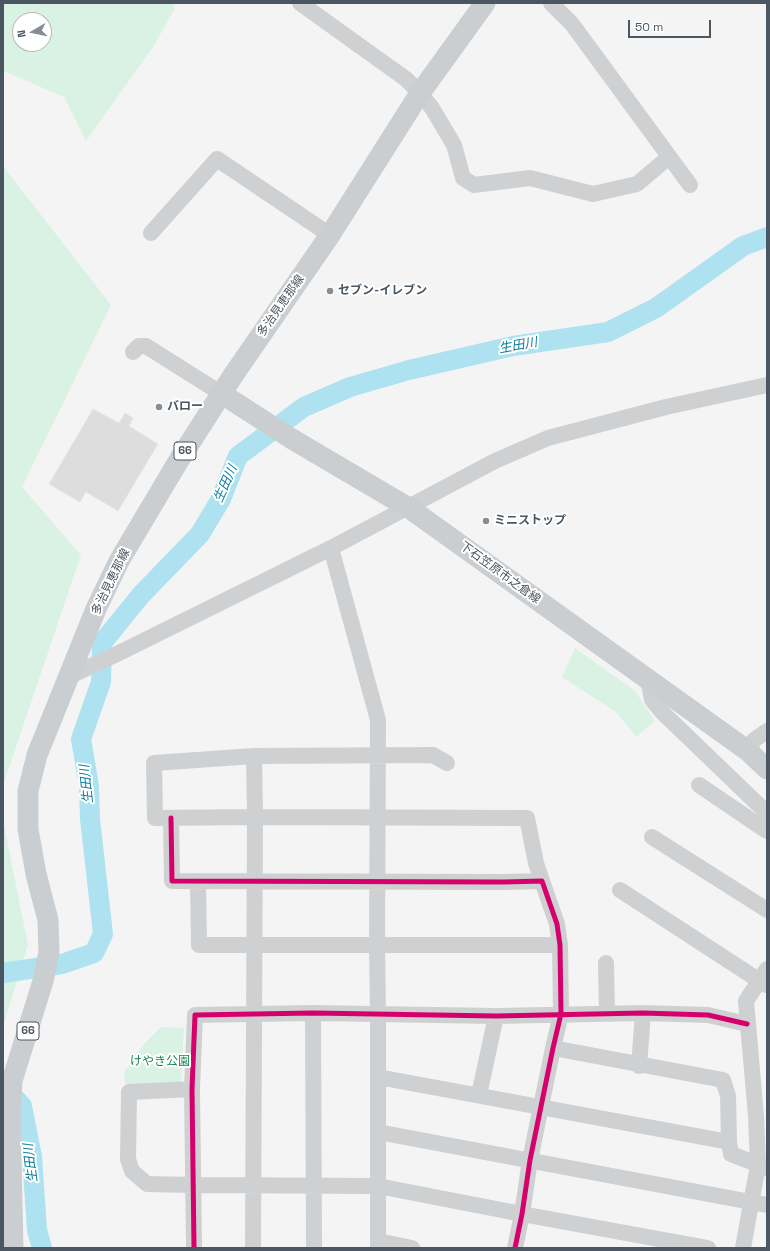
<!DOCTYPE html>
<html>
<head>
<meta charset="utf-8">
<style>
	body { margin:0 }
	#map { position:relative; width:770px; height:1251px; overflow:hidden; background:#f4f4f4; font-family:"Space Grotesk",sans-serif }
	canvas { display:block }
	.frame { position:absolute; inset:0; border:4px solid #4a5661; pointer-events:none }
	.north { position:absolute; left:12px; top:12px; width:40px; height:40px; box-sizing:border-box; background:#fff; border:1px solid #b7bbc0; border-radius:50%; rotate:261deg; font-size:11px; font-weight:700; line-height:16px; text-align:center; color:#4a5661 }
	.north::after { content:''; display:block; margin:auto; width:14px; height:18px; background:#868d94; clip-path:polygon(50% 0,100% 100%,50% 72%,0 100%) }
	.scale { position:absolute; left:628px; top:20px; width:83px; height:18px; box-sizing:border-box; border:2px solid #4a5661; border-top:0; padding-left:5px; font-size:12px; line-height:14px; white-space:nowrap; color:#4a5661; -webkit-text-stroke:3px #fff; paint-order:stroke }
</style>
</head>
<body>
<div id="map">
<canvas width="770" height="1251"></canvas>
<div class="frame"></div>
<div class="north">N</div>
<div class="scale">50 m</div>
</div>
<script>
const ctx = document.querySelector('canvas').getContext('2d');
ctx.lineJoin = 'round';
function fillPath(path, color) {
  ctx.fillStyle = color;
  ctx.fill(path, 'evenodd');
}
function shape(rows) {
  const path = new Path2D();
  for (const r of rows) {
    path.moveTo(r[0], r[1]);
    for (let i = 2; i < r.length; i += 2) path.lineTo(r[i], r[i + 1]);
  }
  return path;
}
function trace(path, color, width, dash) {
  ctx.strokeStyle = color;
  ctx.lineWidth = width;
  ctx.lineCap = dash ? 'butt' : 'round';
  ctx.setLineDash(dash || []);
  ctx.stroke(path);
}
function label(font, color, halo, rows, align = 'center') {
  ctx.font = font + ' "Space Grotesk","Noto Sans JP",sans-serif';
  ctx.lineWidth = 4;
  ctx.setLineDash([]);
  ctx.textBaseline = 'middle';
  ctx.strokeStyle = halo;
  ctx.fillStyle = color;
  for (const [text, x, y, turn = 0] of rows) {
    ctx.save();
    ctx.translate(x, y);
    ctx.rotate((+turn || 0) * Math.PI / 180);
    ctx.textAlign = isNaN(turn) ? turn : align;
    if (halo) ctx.strokeText(text, 0, 0);
    ctx.fillText(text, 0, 0);
    ctx.restore();
  }
}
fillPath(shape([
	[3,3,173,3,175,8,153,47,86,141,64,97,6,72,3,72],
	[20,20,44,20,44,44,20,44],
	[3,166,111,305,22,487,81,555,3,785],
	[575,648,635,691,655,721,636,737,616,712,562,677],
	[3,820,28,945,3,1027],
	[161,1027,184,1028,181,1085,125,1084,124,1072,145,1043]
]), '#d9f2e3');
trace(shape([
	[3,973,62,964,94,953,103,934,90,819,89,786,81,739,101,682,102,643,141,595,200,534,221,499,238,456,304,407,350,387,409,370,513,346,608,332,656,308,743,246,767,237],
	[3,1086,22,1106,32,1157,37,1230,42,1248]
]), '#aee2f0', 20);
const building = shape([
	[93,409,119,423,125,413,133,418,129,426,158,444,118,511,86,492,80,502,49,484,93,409]
]);
fillPath(building, '#ddddde');
trace(building, '#e5e6e7', 1);
trace(shape([
	[300,3,406,79,420,93,432,108,454,145,463,178,474,185,530,178,593,194,637,184,669,157],
	[551,3,572,24,690,185],
	[151,233,217,159,330,235],
	[133,352,139,346,146,346,222,394],
	[331,548,378,720,377,944,378,1014,378,1248],
	[70,676,119,653,331,548,495,461,548,438,666,407,767,385],
	[648,680,652,700,662,712,767,813],
	[748,751,754,740,767,731],
	[254,756,154,763,155,818,255,817,254,756,433,755,447,763],
	[699,785,767,831],
	[171,818,172,881,504,882,542,881,557,924,560,945,561,1014,553,1048,530,1160,522,1214,515,1248],
	[652,837,767,910],
	[198,881,199,945,560,945],
	[620,890,766,985],
	[606,963,607,1013],
	[313,1013,314,1248],
	[553,1048,723,1080,728,1096,729,1142],
	[639,1066,643,1013],
	[378,1077,729,1142,731,1154,767,1168],
	[192,1089,129,1092,128,1159,132,1171,147,1184,193,1185,378,1186,522,1214,708,1248],
	[479,1095,496,1016],
	[378,1132,767,1205],
	[378,1241,412,1248],
	[194,1248,192,1089,195,1015,313,1013,496,1016,643,1013,708,1015,747,1024],
	[253,1248,255,817,527,818,536,863,542,881],
	[743,1248,758,1165,756,1116,746,1001,767,969]
]), '#ced0d2', 16);
trace(shape([
	[222,394,292,439,409,508,748,751,767,769],
	[13,1248,10,1114,12,1081,43,981,49,952,48,920,36,874,28,829,28,791,37,755,96,609,119,561,179,460,232,377,330,235,420,93,485,3]
]), '#caced1', 21);
trace(shape([
	[171,818,172,881,504,882,542,881,557,924,560,945,561,1014,553,1048,530,1160,522,1214,515,1248],
	[194,1248,192,1089,195,1015,313,1013,496,1016,643,1013,708,1015,747,1024]
]), '#d6006c', 5);
for (const [x, y, r, color] of [
	[330,291,4,"#868d94"],
	[159,407,4,"#868d94"],
	[486,521,4,"#868d94"]
]) {
  const dot = new Path2D();
  dot.arc(x, y, r, 0, 2 * Math.PI);
  ctx.fillStyle = color;
  ctx.fill(dot);
  trace(dot, '#fff', 1.5);
}
for (const [x, y, w] of [
	[185,451,22],
	[28,1031,22]
]) {
  const box = new Path2D();
  box.roundRect(x - w / 2, y - 9, w, 18, 3);
  ctx.fillStyle = '#fff';
  ctx.fill(box);
  trace(box, '#4a5661', 1);
}
label('bold 11px', '#4a5661', null, [
	["66",185,451],
	["66",28,1031]
]);
label('bold 12px', '#4a5661', '#fff', [
	["セブン-イレブン",338,291],
	["バロー",167,407],
	["ミニストップ",494,521]
], 'left');
label('12px', '#4a5661', '#fff', [
	["多治見恵那線",281,306,-55],
	["下石笠原市之倉線",500,573,36],
	["多治見恵那線",111,582,-64]
]);
label('12px', '#17864f', '#fff', [
	["けやき公園",160,1062]
]);
label('italic 13px', '#0c7c9b', '#fff', [
	["生田川",518,346,-10],
	["生田川",226,484,-66],
	["生田川",87,784,-96],
	["生田川",31,1163,-97]
]);
</script>
</body>
</html>
